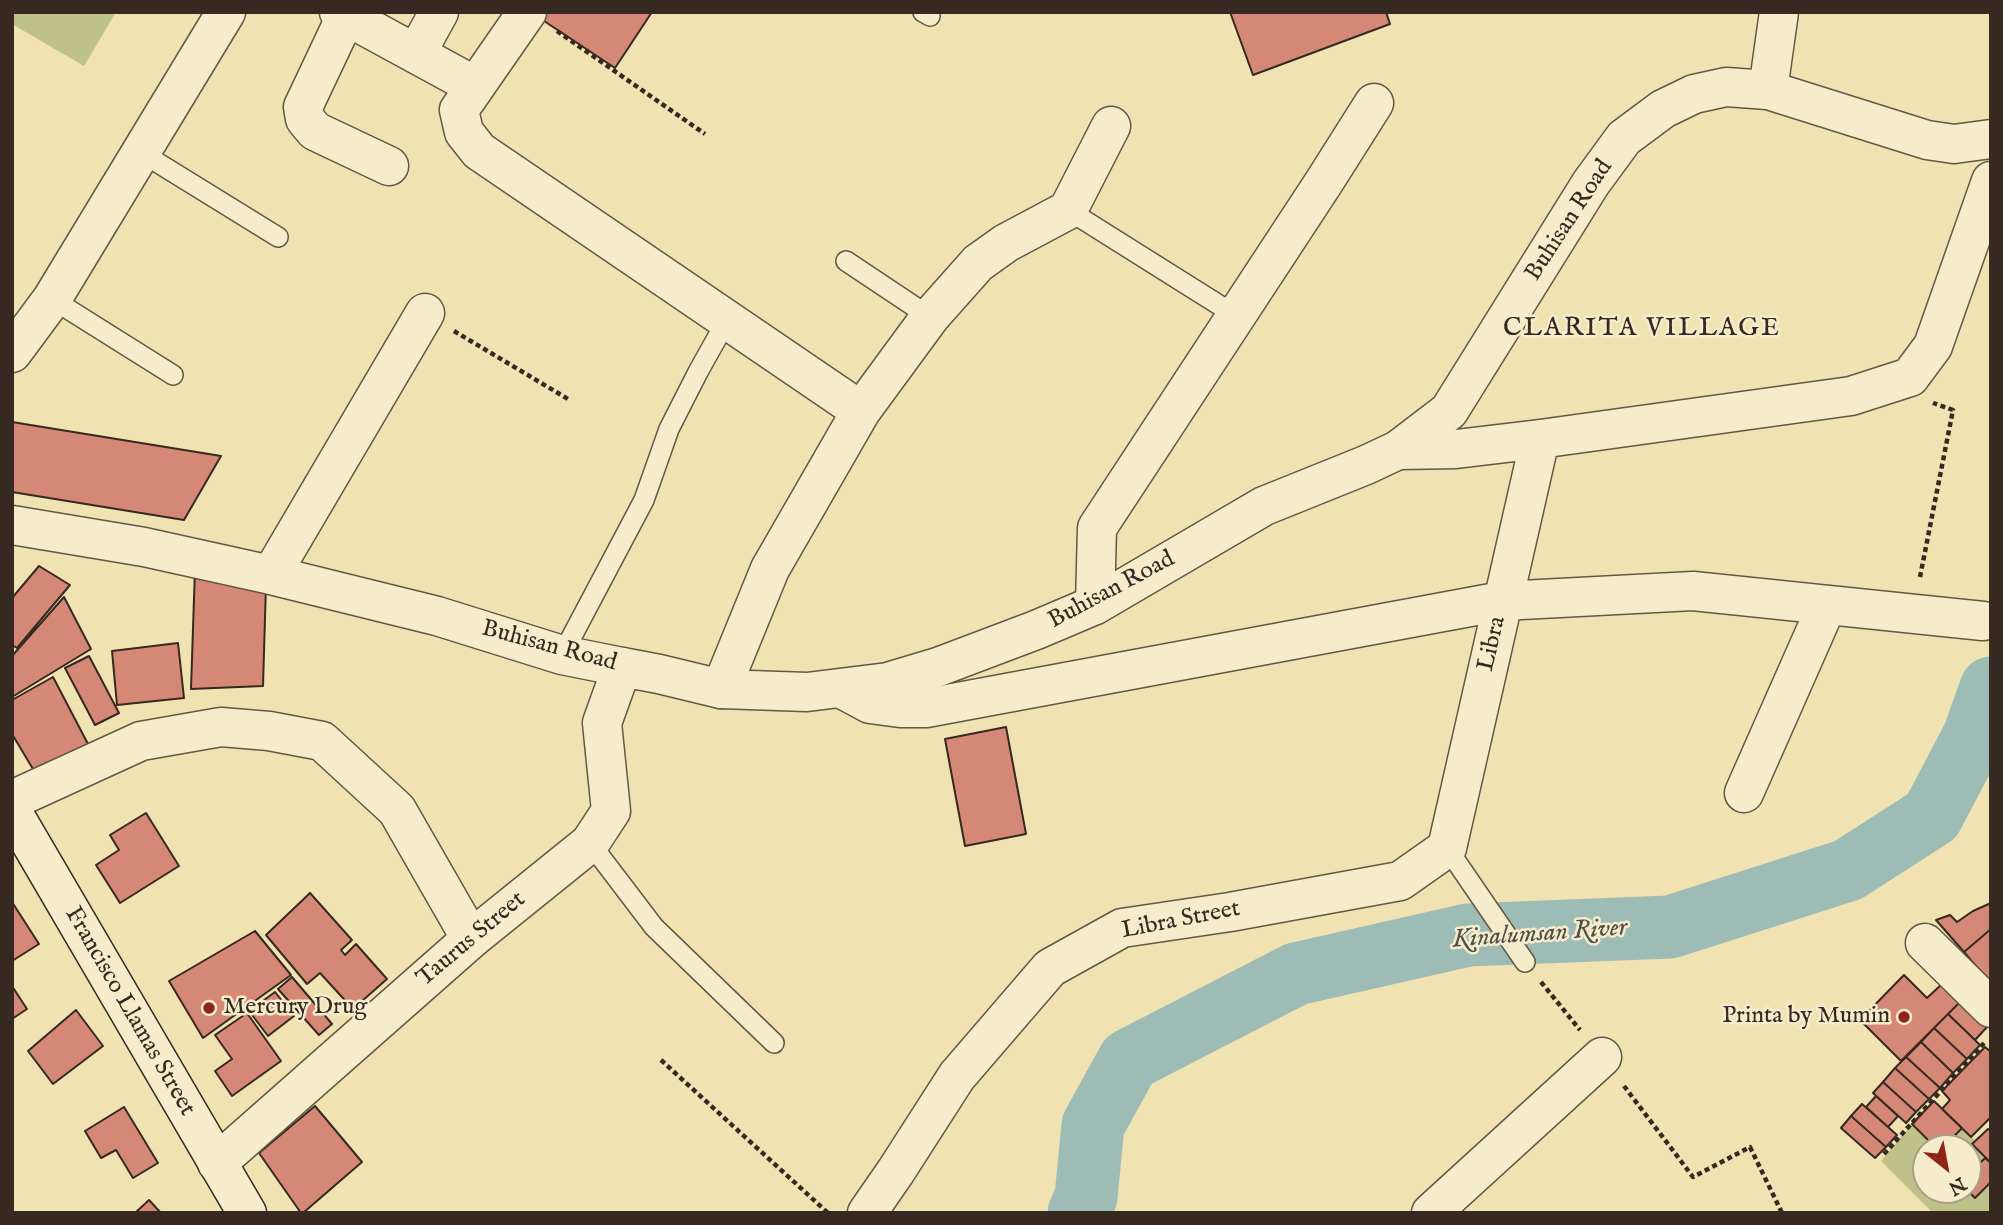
<!DOCTYPE html>
<html>
<head>
<meta charset="utf-8">
<style>
	body { margin:0 }
	#map { position:relative; width:2003px; height:1225px; overflow:hidden; background:#f0e2b1; font-family:"IM FELL English",serif }
	canvas { display:block }
	.frame { position:absolute; inset:0; border:14px solid #362921; pointer-events:none }
	.north { position:absolute; left:1912px; top:1134px; width:70px; height:70px; box-sizing:border-box; background:#f5eccc; border:2px solid #a99e88; border-radius:50%; rotate:149deg; font-size:19px; font-weight:700; line-height:28px; text-align:center; color:#362921 }
	.north::after { content:''; display:block; margin:auto; width:24px; height:32px; background:#8f2418; clip-path:polygon(50% 0,100% 100%,50% 72%,0 100%) }
</style>
</head>
<body>
<div id="map">
<canvas width="2003" height="1225"></canvas>
<div class="frame"></div>
<div class="north">N</div>
</div>
<script>
const ctx = document.querySelector('canvas').getContext('2d');
ctx.lineJoin = 'round';
function fillPath(path, color) {
  ctx.fillStyle = color;
  ctx.fill(path, 'evenodd');
}
function shape(rows) {
  const path = new Path2D();
  for (const r of rows) {
    path.moveTo(r[0], r[1]);
    for (let i = 2; i < r.length; i += 2) path.lineTo(r[i], r[i + 1]);
  }
  return path;
}
function trace(path, color, width, dash) {
  ctx.strokeStyle = color;
  ctx.lineWidth = width;
  ctx.lineCap = dash ? 'butt' : 'round';
  ctx.setLineDash(dash || []);
  ctx.stroke(path);
}
function label(font, color, halo, rows, align = 'center') {
  ctx.font = font + ' "IM FELL English",serif';
  ctx.lineWidth = 5;
  ctx.setLineDash([]);
  ctx.textBaseline = 'middle';
  ctx.strokeStyle = halo;
  ctx.fillStyle = color;
  for (const [text, x, y, turn = 0] of rows) {
    ctx.save();
    ctx.translate(x, y);
    ctx.rotate((+turn || 0) * Math.PI / 180);
    ctx.textAlign = isNaN(turn) ? turn : align;
    if (halo) ctx.strokeText(text, 0, 0);
    ctx.fillText(text, 0, 0);
    ctx.restore();
  }
}
fillPath(shape([
	[14,12,116,12,84,66,12,24],
	[1912,1124,1936,1148,1926,1148,1926,1190,1967,1190,1991,1182,1991,1213,1933,1213,1881,1161],
	[1962,1128,1976,1141,1972,1145,1985,1158,1968,1175,1968,1148,1943,1148]
]), '#bec288');
trace(shape([
	[1079,1213,1086,1197,1093,1125,1129,1060,1296,974,1468,935,1670,927,1848,870,1932,816,1974,736,1991,688]
]), '#9ebcb6', 63);
const building = shape([
	[546,12,652,12,615,68,541,19,546,12],
	[1230,12,1386,12,1390,24,1253,75,1230,12],
	[12,422,221,456,184,520,12,492,12,422],
	[39,566,70,585,17,648,12,645,12,598,39,566],
	[195,568,266,584,263,686,191,689,195,568],
	[64,597,91,649,12,697,12,656,64,597],
	[178,643,184,698,117,705,112,651,178,643],
	[89,656,119,713,95,725,65,668,89,656],
	[53,677,88,744,36,774,12,734,12,700,53,677],
	[1006,727,1026,834,965,846,945,739,1006,727],
	[146,813,179,866,120,903,96,865,119,850,110,835,146,813],
	[310,893,352,940,341,950,345,955,356,944,387,979,353,1009,320,973,307,984,266,935,310,893],
	[12,902,39,944,12,961,12,902],
	[1991,903,1991,929,1964,952,1936,920,1950,915,1957,922,1973,911,1991,903],
	[1991,929,1991,984,1964,952,1991,929],
	[255,931,291,975,203,1038,169,981,255,931],
	[1904,975,1927,998,1943,983,1961,1001,1901,1061,1860,1020,1904,975],
	[292,977,332,1024,319,1035,278,989,292,977],
	[12,986,27,1009,12,1019,12,986],
	[275,992,294,1016,268,1036,249,1011,275,992],
	[1961,1001,1988,1026,1975,1040,1948,1014,1961,1001],
	[76,1010,103,1046,53,1084,28,1051,76,1010],
	[247,1013,281,1061,232,1096,215,1071,232,1059,215,1035,247,1013],
	[1948,1014,1980,1045,1967,1059,1934,1028,1948,1014],
	[1934,1028,1967,1059,1953,1073,1921,1042,1934,1028],
	[1921,1042,1953,1073,1940,1088,1906,1057,1921,1042],
	[1985,1047,1991,1052,1991,1117,1971,1137,1942,1109,1950,1100,1942,1091,1985,1047],
	[1906,1057,1940,1088,1929,1099,1895,1068,1906,1057],
	[1895,1068,1929,1099,1916,1112,1883,1082,1895,1068],
	[1883,1082,1916,1112,1906,1123,1873,1093,1883,1082],
	[1876,1096,1898,1116,1888,1127,1866,1107,1876,1096],
	[1934,1101,1962,1128,1943,1148,1936,1148,1912,1124,1934,1101],
	[1862,1104,1897,1135,1886,1147,1851,1116,1862,1104],
	[315,1106,362,1162,303,1213,301,1213,259,1153,315,1106],
	[124,1107,158,1163,133,1178,116,1150,101,1158,85,1131,124,1107],
	[1851,1116,1886,1147,1875,1158,1841,1128,1851,1116],
	[1988,1129,1991,1131,1991,1163,1972,1144,1988,1129],
	[1985,1158,1991,1163,1991,1182,1975,1198,1967,1190,1968,1175,1985,1158],
	[149,1200,161,1213,135,1213,149,1200]
]);
fillPath(building, '#d68876');
trace(building, '#362921', 2);
const service = shape([
	[923,12,930,16],
	[142,153,278,237],
	[1068,210,1235,315],
	[846,261,930,317],
	[52,299,173,375],
	[562,655,644,500,669,429,698,372,727,320],
	[590,843,654,927,774,1043],
	[1447,848,1525,962]
]);
const minor = shape([
	[339,12,475,86],
	[527,12,459,110,464,132,479,151,861,411],
	[346,16,303,107,305,119,315,131,389,166],
	[416,54,439,12],
	[1768,90,1779,12],
	[12,353,52,299,226,12],
	[1398,450,1456,449,1540,439,1851,396,1910,377,1933,346,1991,181],
	[12,525,144,547,271,575,437,616,562,655,622,667],
	[271,575,425,313],
	[1095,605,1097,528,1324,182,1374,103],
	[721,689,770,569,861,411,930,317,978,263,1006,243,1068,210,1111,126],
	[842,689,870,704,900,708,926,708,1502,601,1693,591,1983,621],
	[1744,793,1827,605],
	[12,800,141,741,221,727,269,731,322,741,397,810,471,939],
	[1925,943,1991,1008],
	[867,1213,896,1171,957,1076,1050,968,1122,928,1230,912,1400,881,1447,848,1540,439],
	[1431,1213,1602,1057]
]);
const tertiary = shape([
	[217,1163,471,939,590,843,611,811,602,723,622,667,659,674,721,689,807,692,888,682,938,667,1036,630,1095,605,1264,506,1366,465,1398,450,1449,411,1591,183,1624,138,1663,109,1694,94,1726,87,1768,90,1927,140,1954,144,1991,139]
]);
const secondary = shape([
	[12,811,247,1213]
]);
trace(service, '#645745', 22);
trace(minor, '#645745', 41);
trace(tertiary, '#645745', 41);
trace(secondary, '#362921', 41);
trace(shape([
	[557,31,705,134],
	[454,331,568,399],
	[1920,577,1953,410,1933,403],
	[1541,982,1580,1030],
	[661,1060,828,1213],
	[1624,1086,1693,1177,1750,1147,1782,1213],
	[1884,1154,1984,1043]
]), '#362921', 4.5, [5, 3.5]);
trace(service, '#f5eccc', 19);
trace(minor, '#f5eccc', 38);
trace(tertiary, '#f5eccc', 38);
trace(secondary, '#f5eccc', 38);
for (const [x, y, r, color] of [
	[209,1008,7,"#8f2418"],
	[1904,1017,7,"#8f2418"]
]) {
  const dot = new Path2D();
  dot.arc(x, y, r, 0, 2 * Math.PI);
  ctx.fillStyle = color;
  ctx.fill(dot);
  trace(dot, '#f5eccc', 2.5);
}
label('24px', '#362921', '#f5eccc', [
	["Buhisan Road",1570,221,-57],
	["Buhisan Road",1112,591,-28],
	["Libra",1493,644,-77],
	["Buhisan Road",549,647,15],
	["Libra Street",1181,921,-11],
	["Taurus Street",472,940,-40],
	["Francisco Llamas Street",129,1012,60]
]);
label('24px', '#362921', '#f5eccc', [
	["Mercury Drug",223,1008],
	["Printa by Mumin",1890,1017,"right"]
], 'left');
ctx.letterSpacing = '2px';
label('26px', '#362921', '#f5eccc', [
	["CLARITA VILLAGE",1642,330]
]);
ctx.letterSpacing = '0px';
label('italic 26px', '#504e46', '#f5eccc', [
	["Kinalumsan River",1540,935,-4]
]);
</script>
</body>
</html>
